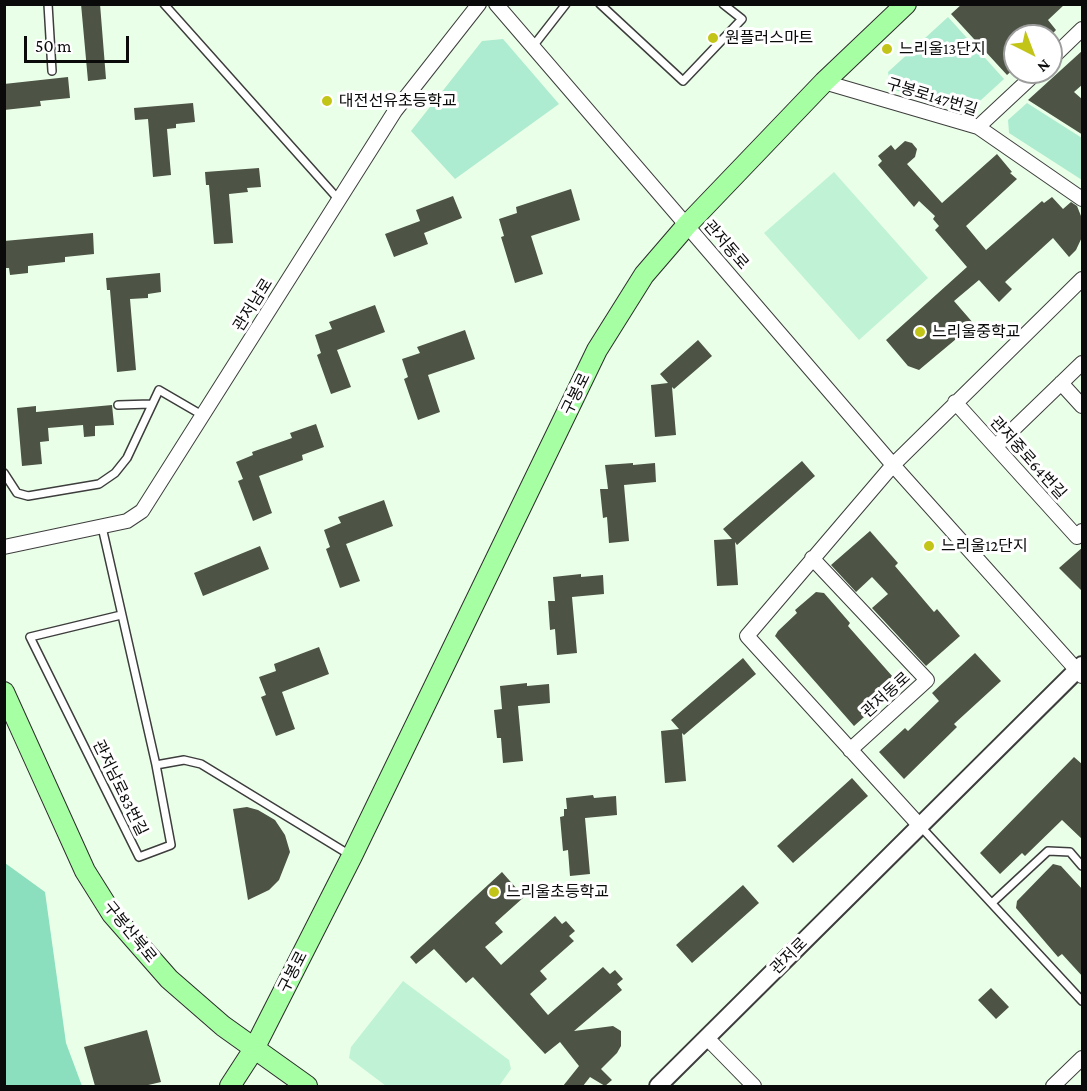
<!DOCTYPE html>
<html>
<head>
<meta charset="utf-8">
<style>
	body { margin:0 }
	#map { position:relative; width:1087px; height:1091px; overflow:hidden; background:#eaffe7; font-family:"Crimson Pro",serif }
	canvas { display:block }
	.frame { position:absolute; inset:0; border:6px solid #0a0a0a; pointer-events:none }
	.north { position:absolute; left:1003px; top:24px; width:60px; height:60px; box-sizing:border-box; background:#fff; border:2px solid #9d9d9d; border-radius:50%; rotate:138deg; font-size:16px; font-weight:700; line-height:24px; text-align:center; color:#0a0a0a }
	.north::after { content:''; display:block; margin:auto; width:21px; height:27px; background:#c2c517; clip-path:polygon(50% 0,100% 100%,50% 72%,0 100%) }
	.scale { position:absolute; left:24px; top:36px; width:105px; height:27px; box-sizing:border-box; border:3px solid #0a0a0a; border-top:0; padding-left:8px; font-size:18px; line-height:21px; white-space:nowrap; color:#0a0a0a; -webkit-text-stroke:4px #fff; paint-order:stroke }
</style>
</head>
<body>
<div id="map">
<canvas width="1087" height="1091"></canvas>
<div class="frame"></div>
<div class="north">N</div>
<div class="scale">50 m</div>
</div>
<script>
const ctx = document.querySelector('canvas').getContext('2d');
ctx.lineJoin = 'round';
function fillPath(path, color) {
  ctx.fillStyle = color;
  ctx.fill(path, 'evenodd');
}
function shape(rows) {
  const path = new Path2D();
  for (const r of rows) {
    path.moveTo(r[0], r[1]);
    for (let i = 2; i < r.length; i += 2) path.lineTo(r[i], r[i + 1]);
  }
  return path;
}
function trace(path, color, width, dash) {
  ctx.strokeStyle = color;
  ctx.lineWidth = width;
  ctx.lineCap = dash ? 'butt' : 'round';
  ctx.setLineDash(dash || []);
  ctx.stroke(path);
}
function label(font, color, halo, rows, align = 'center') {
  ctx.font = font + ' "Crimson Pro","Noto Sans KR",serif';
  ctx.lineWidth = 6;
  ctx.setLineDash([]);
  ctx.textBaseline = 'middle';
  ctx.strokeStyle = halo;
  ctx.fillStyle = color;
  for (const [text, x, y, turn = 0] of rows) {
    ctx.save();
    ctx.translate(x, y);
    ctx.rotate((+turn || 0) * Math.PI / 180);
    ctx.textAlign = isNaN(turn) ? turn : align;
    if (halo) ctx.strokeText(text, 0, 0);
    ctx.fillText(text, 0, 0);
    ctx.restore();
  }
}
fillPath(shape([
	[948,17,1004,79,970,110,965,111,891,89,888,72],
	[503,39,559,104,455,179,411,131,482,41],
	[1027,103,1082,138,1082,180,1009,133,1008,120]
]), '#adecd0');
fillPath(shape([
	[5,863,45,892,66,1043,82,1086,5,1086]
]), '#8bdebe');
fillPath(shape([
	[834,172,928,278,859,340,764,233],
	[403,981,509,1060,511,1069,499,1086,386,1086,349,1058,351,1047]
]), '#c0f3d5');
fillPath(shape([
	[81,4,100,4,106,79,88,81],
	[962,4,1065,4,1048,20,1056,30,1050,36,1015,36,1015,68,1007,75,951,14],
	[1083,50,1083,84,1074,92,1083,100,1083,135,1028,100],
	[68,77,70,98,40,101,41,106,4,110,4,84],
	[193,103,195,122,176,124,176,128,167,129,171,175,153,177,148,119,135,120,134,108],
	[905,141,912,143,917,149,915,157,907,164,942,203,997,154,1012,172,1010,173,1017,179,966,226,986,250,1042,201,1044,203,1052,197,1063,209,1071,202,1077,206,1083,221,1083,235,1076,250,1069,257,1053,238,1005,282,1012,289,999,302,979,280,954,301,974,324,919,370,908,366,886,340,967,267,935,230,939,226,933,219,935,216,919,201,914,207,878,165,882,161,878,156,891,145,895,150],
	[259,168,261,187,247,188,248,192,229,194,233,243,214,244,209,185,206,185,205,172],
	[571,189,580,220,531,236,543,274,515,283,501,237,504,236,499,219,517,213,516,207],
	[453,196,462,218,424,233,428,244,394,257,385,234,420,221,416,210],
	[93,233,94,254,65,257,65,262,28,266,28,273,10,275,9,268,4,268,4,241],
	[160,273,161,292,148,294,148,298,130,299,136,370,117,372,110,290,107,290,106,278],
	[375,305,385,332,337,350,351,387,331,394,317,355,321,353,315,335,332,329,329,322],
	[465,330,475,359,428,375,440,412,418,420,404,379,408,377,402,359,420,353,417,347],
	[698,340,712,356,674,389,672,387,676,435,655,437,651,385,668,383,660,374],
	[112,405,114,425,95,426,95,436,84,437,83,425,48,428,49,441,40,442,42,464,22,466,17,408,36,406,36,412],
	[316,424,324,447,302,455,303,460,259,476,272,513,253,521,238,481,243,479,236,462,253,455,252,452,292,438,290,433],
	[802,461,815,476,737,545,735,542,738,585,717,586,714,540,732,539,723,529],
	[633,463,633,465,655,463,656,482,624,485,629,541,609,543,607,517,603,518,600,489,608,489,605,465],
	[384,500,393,526,346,544,360,581,340,588,326,549,330,547,324,530,341,523,338,517],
	[870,531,898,563,895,566,934,612,937,609,960,636,926,666,872,608,888,594,872,577,856,592,831,565],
	[260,546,269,569,203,596,194,573],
	[1083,547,1083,592,1059,568],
	[581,574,581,577,603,575,604,594,572,597,577,653,557,655,555,629,550,630,548,601,555,601,553,577],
	[816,592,824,593,850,623,848,626,900,685,854,726,775,636,778,631,797,613,795,610],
	[319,647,329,674,282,692,295,729,276,736,261,697,266,695,259,677,276,671,274,664],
	[975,653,1001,681,954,724,957,727,904,779,879,752,905,728,908,731,939,701,932,693],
	[743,658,756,674,684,735,682,733,686,781,665,783,661,731,679,729,671,720],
	[527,683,527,686,549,684,550,703,518,706,523,761,503,763,501,738,497,738,494,710,502,709,500,686],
	[1074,757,1083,765,1083,840,1062,820,1025,856,1022,853,1000,874,980,853],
	[852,778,868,796,793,863,777,846],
	[593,795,594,798,616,796,617,815,585,818,590,874,570,876,568,850,563,851,560,817,564,816,564,809,567,809,566,798],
	[247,807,258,810,275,820,285,835,290,852,279,880,269,890,248,900,233,809],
	[1053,864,1061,866,1083,890,1083,977,1062,954,1058,957,1016,908,1017,901],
	[502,872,524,897,495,923,503,932,485,947,501,965,555,916,562,924,566,921,575,931,569,936,574,941,540,971,547,979,530,994,548,1015,603,967,610,974,615,970,623,979,617,984,622,990,574,1031,613,1026,621,1031,621,1046,617,1053,601,1069,612,1080,605,1086,590,1077,583,1086,563,1086,579,1066,560,1042,545,1054,473,977,466,983,434,949,416,964,410,957],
	[743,885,759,903,692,963,676,945],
	[991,988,1009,1007,996,1019,978,1000],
	[147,1030,161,1082,144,1086,95,1086,84,1047]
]), '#4d5345');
const service = shape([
	[48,4,52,71],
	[164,4,339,200],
	[600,4,683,81,742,19,723,4],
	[534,45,566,4],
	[118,405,151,404],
	[4,473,17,493,28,496,99,484,115,473,127,458,159,390,202,415],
	[102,527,156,765,171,845,139,857,30,637,121,615],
	[156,765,184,760,201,764,350,855],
	[921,827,1082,1001],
	[993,902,1048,851,1070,852,1082,866]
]);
const minor = shape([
	[496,4,893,465,1082,676],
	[1051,59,1082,29],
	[824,82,978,127,1082,199],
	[978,127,1037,72],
	[1061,383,1082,406],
	[955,402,1077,537,1082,531],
	[996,446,1082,363],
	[4,547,127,521,142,511,395,111,479,4],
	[812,558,927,680,850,750],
	[920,826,747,636,893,465,1082,279],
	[707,1038,754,1086],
	[1053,1086,1082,1058]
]);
const tertiary = shape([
	[658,1086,1082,665]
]);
const secondary = shape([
	[4,692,85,871,112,914,169,979,223,1026,307,1086],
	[230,1086,254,1049,352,856,597,350,644,275,687,225,824,82,906,4]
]);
trace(service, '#3d3d3d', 10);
trace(minor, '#3d3d3d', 16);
trace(tertiary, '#3d3d3d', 20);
trace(secondary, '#2c2c2c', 22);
trace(service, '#fff', 7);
trace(minor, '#fff', 14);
trace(tertiary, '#fff', 16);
trace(secondary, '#a6ffa2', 20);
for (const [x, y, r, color] of [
	[713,38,6,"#c2c517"],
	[887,49,6,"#c2c517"],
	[327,101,6,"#c2c517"],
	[920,332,6,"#c2c517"],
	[929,546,6,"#c2c517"],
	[494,892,6,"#c2c517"]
]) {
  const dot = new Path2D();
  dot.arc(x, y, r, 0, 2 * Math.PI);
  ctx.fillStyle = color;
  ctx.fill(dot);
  trace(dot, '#fff', 2);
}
label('16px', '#0a0a0a', '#fff', [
	["원플러스마트",725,38],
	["느리울13단지",899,49],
	["대전선유초등학교",339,101],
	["느리울중학교",932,332],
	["느리울12단지",941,546],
	["느리울초등학교",506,892]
], 'left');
label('16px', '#0a0a0a', '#fff', [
	["구봉로147번길",932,97,17],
	["관저동로",726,245,49],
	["관저남로",253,305,-58],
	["구봉로",576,394,-64],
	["관저중로64번길",1028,458,48],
	["관저동로",886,695,-42],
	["관저남로83번길",120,788,64],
	["구봉산북로",130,932,51],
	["관저로",789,956,-45],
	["구봉로",293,972,-63]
]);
</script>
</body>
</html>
